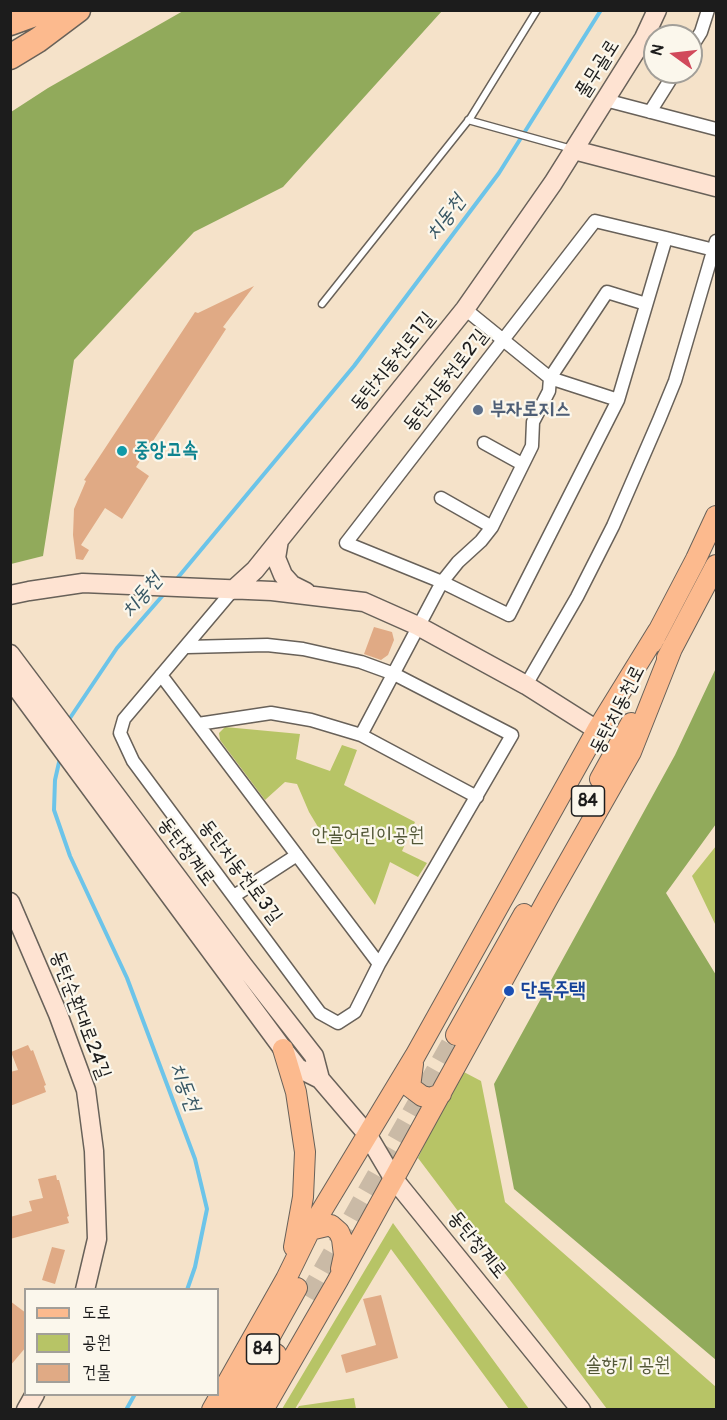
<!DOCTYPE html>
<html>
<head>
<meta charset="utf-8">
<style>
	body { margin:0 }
	#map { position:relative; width:727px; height:1420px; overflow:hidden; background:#f5e2c9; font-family:Pangolin,"Poor Story",sans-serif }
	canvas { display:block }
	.frame { position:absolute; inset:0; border:12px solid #1c1c1c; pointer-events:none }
	.legend { position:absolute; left:24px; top:1288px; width:195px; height:108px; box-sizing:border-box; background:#fbf7ec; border:2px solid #a29f99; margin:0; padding:8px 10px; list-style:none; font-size:18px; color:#1c1c1c }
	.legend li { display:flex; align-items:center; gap:12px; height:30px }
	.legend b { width:30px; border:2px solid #a29f99 }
	.north { position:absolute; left:643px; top:24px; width:60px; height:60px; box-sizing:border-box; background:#fbf7ec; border:2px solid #a29f99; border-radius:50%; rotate:285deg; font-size:16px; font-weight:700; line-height:24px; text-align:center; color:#1c1c1c }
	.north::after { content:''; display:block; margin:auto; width:21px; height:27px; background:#d1495b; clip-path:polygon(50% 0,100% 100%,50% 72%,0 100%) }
</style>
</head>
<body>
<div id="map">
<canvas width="727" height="1420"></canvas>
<div class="frame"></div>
<ul class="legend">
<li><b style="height:8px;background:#fcba8e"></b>도로</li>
<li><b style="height:16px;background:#b7c466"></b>공원</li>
<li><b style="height:16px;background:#e0aa85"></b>건물</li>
</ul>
<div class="north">N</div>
</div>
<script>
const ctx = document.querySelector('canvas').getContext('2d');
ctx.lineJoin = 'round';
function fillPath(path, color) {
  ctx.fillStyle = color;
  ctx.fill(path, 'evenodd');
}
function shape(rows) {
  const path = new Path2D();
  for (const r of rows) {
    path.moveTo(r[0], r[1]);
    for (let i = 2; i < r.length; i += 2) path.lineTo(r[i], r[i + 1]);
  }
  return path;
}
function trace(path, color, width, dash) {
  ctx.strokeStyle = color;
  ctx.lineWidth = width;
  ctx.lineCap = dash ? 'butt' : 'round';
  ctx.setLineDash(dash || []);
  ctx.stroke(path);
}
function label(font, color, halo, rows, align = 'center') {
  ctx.font = font + ' Pangolin,"Poor Story",sans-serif';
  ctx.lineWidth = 4.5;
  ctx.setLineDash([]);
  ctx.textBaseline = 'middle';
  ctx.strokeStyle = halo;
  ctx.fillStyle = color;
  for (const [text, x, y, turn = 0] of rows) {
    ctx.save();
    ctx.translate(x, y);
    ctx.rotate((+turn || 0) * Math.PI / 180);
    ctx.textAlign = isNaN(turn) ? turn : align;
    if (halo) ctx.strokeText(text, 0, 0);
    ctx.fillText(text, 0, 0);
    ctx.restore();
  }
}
fillPath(shape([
	[225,727,300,734,296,759,330,771,342,745,357,750,344,785,415,822,402,851,427,863,418,877,390,862,375,905,321,832,309,812,297,784,285,782,265,800,220,740,219,733],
	[716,846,716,926,692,876],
	[460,1070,481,1081,505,1202,716,1387,716,1409,607,1409,418,1158],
	[393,1223,529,1409,509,1409,391,1249,295,1409,282,1409],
	[354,1398,356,1409,297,1409,299,1406]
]), '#b7c466');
fillPath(shape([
	[183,11,442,11,283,187,194,232,74,360,43,556,11,564,11,112,48,88],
	[716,668,716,824,666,893,716,975,716,1360,514,1189,494,1084,675,755]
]), '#91aa5b');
trace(shape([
	[175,581,354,366,499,173,601,10],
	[68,721,117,648,164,594],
	[60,758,55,780,54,810,70,856,127,978,195,1159,207,1209,195,1267,187,1290],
	[126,1410,135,1394]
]), '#6cc4e9', 4);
fillPath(shape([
	[254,286,223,327,226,329,136,467,149,476,122,519,105,508,81,545,89,550,83,560,76,559,73,535,74,509,86,481,84,480,195,312,198,313],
	[374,627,392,632,394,640,388,655,381,660,364,654],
	[28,1045,31,1051,33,1050,46,1085,44,1086,46,1092,10,1106,10,1072,18,1070,11,1052],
	[56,1175,57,1180,59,1180,69,1216,67,1217,69,1223,10,1239,10,1217,32,1211,29,1201,43,1198,38,1179],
	[52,1247,65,1250,55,1284,42,1280],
	[381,1295,398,1358,346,1373,341,1355,376,1345,363,1299],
	[10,1301,26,1313,26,1347,10,1366]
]), '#e0aa85');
trace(shape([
	[308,1297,456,1035]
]), '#cabaa6', 20, [20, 10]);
const lane = shape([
	[468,120,572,149],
	[322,304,471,117,537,10]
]);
const street = shape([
	[691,48,701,32,708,10],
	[605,100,716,129],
	[650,112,675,72],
	[666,238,618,400,509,615,442,582,346,543,595,221,666,238,714,250],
	[465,309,550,378,618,400],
	[484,443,522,464],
	[441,498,492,527],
	[187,647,267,645,303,649,361,662,394,674,512,735,379,964,355,1012,338,1023,320,1013,133,761,120,733,124,719,233,590],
	[161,675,379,964],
	[526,685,577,597,613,526,659,420,675,381,716,241],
	[198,724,271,713,311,720,361,735,477,797],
	[361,735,442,582,458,562,481,541,492,527,532,446,533,422,549,391,550,378,607,292,646,304],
	[234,896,297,855]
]);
const secondary = shape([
	[574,150,716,187],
	[279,540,276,558,283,575,292,585,306,592],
	[233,590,255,570,465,309,553,183,644,38,657,10],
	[10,595,29,591,83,583,272,591,364,602,418,626,526,685,597,730],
	[10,654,243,965,314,1056,320,1079],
	[10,679,283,1049,298,1068,320,1079,367,1134,393,1178,581,1410],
	[10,902,58,1014,86,1090,94,1151,97,1239,85,1290],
	[26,1410,35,1394]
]);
const primary = shape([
	[652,643,696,559,716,516],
	[667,658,716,565],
	[600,779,631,723],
	[456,1035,524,914],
	[283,1049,296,1092,305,1152,303,1197,294,1247],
	[413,1064,410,1087,422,1096,430,1098,441,1094],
	[310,1230,331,1225,339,1232,342,1239,344,1255,341,1269],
	[212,1410,286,1279,310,1230,415,1056,597,730,658,631],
	[229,1410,297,1288],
	[246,1410,276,1354],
	[263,1410,338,1280,548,898,631,752,673,646]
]);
const highway = shape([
	[10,23,46,10],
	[10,57,38,40,78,10]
]);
trace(lane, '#686159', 9);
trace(street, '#686159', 15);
trace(secondary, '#686159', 21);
trace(primary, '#686159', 22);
trace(highway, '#686159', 27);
trace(lane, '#fff', 6);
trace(street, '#fff', 12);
trace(secondary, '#fee3d2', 18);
trace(primary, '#fcba8e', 20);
trace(highway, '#fcba8e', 24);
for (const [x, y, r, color] of [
	[478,410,6,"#5c6f8a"],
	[122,451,6,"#0f9aa8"],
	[509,991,6,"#1a4fb4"]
]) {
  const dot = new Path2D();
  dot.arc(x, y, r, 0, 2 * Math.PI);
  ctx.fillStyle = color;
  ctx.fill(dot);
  trace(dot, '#fbf7ec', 2);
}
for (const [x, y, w] of [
	[588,801,33],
	[263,1349,33]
]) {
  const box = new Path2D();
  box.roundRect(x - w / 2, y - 15, w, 30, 4.5);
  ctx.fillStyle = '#fbf7ec';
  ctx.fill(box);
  trace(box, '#1c1c1c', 1.5);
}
label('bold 18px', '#1c1c1c', null, [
	["84",588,801],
	["84",263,1349]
]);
label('20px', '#1c1c1c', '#fbf7ec', [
	["풀무골로",598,69,-58],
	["동탄치동천로1길",393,362,-51],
	["동탄치동천로2길",446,381,-52],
	["동탄치동천로",618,710,-63],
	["동탄청계로",186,852,53],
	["동탄치동천로3길",240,872,53],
	["동탄순환대로24길",80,1015,69],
	["동탄청계로",477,1245,51]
]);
label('bold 20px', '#4e5e75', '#fbf7ec', [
	["부자로지스",490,410]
], 'left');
label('bold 20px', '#0d838f', '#fbf7ec', [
	["중앙고속",134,451]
], 'left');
label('20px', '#525736', '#fbf7ec', [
	["안골어린이공원",368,836],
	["솔향기 공원",628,1366]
]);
label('bold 20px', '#164399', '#fbf7ec', [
	["단독주택",521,991]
], 'left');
label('italic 21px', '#385764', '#fbf7ec', [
	["치동천",446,218,-53],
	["치동천",142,596,-50],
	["치동천",184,1087,69]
]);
</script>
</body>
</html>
